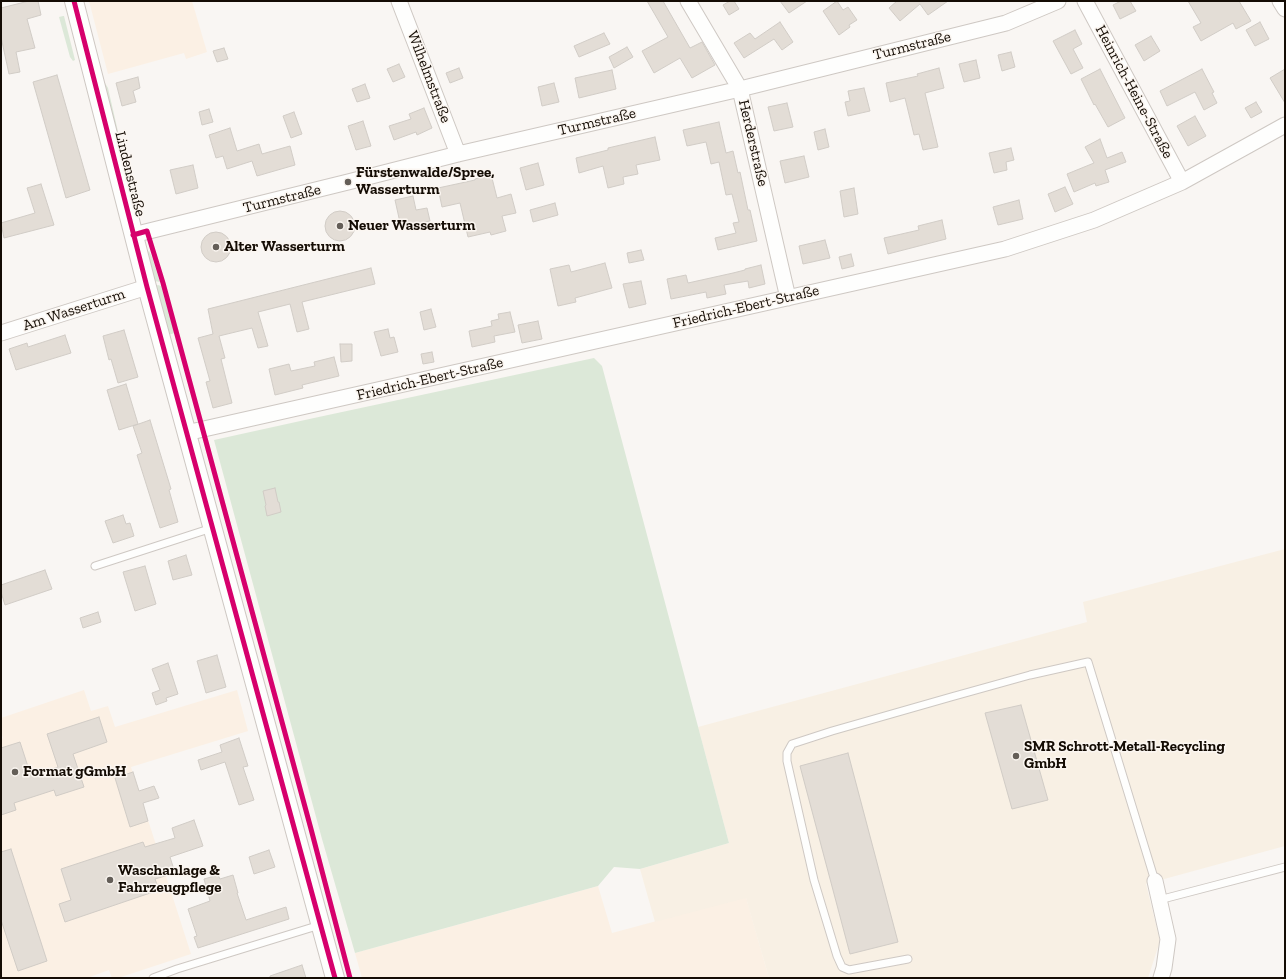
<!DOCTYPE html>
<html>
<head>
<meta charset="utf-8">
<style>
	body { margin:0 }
	#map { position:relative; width:1286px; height:979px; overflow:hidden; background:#f9f6f3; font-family:"Zilla Slab",serif }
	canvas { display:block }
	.frame { position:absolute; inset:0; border:2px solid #140c04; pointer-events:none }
</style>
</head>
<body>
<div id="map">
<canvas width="1286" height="979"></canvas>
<div class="frame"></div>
</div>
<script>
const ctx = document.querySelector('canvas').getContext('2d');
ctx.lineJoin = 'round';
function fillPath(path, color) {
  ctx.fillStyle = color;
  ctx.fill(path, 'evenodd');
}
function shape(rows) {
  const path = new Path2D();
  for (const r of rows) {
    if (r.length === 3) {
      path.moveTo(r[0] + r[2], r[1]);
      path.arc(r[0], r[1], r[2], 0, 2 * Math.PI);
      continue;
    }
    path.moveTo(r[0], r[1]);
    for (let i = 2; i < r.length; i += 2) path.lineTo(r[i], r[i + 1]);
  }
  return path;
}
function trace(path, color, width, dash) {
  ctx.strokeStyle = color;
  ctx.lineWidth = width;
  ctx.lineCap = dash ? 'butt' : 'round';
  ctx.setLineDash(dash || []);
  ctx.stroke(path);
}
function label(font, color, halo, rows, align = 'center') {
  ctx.font = font + ' "Zilla Slab",serif';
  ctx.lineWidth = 3;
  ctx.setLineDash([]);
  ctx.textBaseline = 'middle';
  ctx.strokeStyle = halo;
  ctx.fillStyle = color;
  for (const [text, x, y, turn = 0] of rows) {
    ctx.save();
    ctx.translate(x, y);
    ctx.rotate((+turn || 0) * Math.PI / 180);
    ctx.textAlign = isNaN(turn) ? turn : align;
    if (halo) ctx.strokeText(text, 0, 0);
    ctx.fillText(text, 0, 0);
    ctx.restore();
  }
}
fillPath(shape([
	[89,1,192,1,207,52,186,59,184,53,108,74],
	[84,690,91,711,108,706,115,727,237,690,248,731,131,767,191,954,118,978,112,978,109,970,87,978,1,978,1,739,3,738,1,733,1,718],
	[598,886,612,933,746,897,769,978,362,978,355,953]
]), '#fbf0e4');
fillPath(shape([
	[1285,549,1285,846,1146,884,1160,941,1148,978,769,978,746,898,655,922,640,869,729,843,698,727,1087,622,1083,602]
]), '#f8f0e4');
fillPath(shape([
	[63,16,64,16,75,60,73,61,70,57,59,17],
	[105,83,108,88,119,136,117,136,104,84],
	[149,251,152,257,160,282,154,281,147,253],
	[158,285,161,286,175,333,168,335,155,286],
	[594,358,602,366,729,843,640,869,614,867,598,886,355,953,322,839,214,440,314,418]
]), '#dce8d8');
const building = shape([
	[29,1,38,1,41,15,27,19,35,48,16,52,20,72,9,74,1,37,1,8,29,1],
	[647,1,663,1,690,48,702,42,715,65,692,78,680,58,654,73,642,51,668,37,647,1],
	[730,1,734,1,739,9,729,15,723,5,730,1],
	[780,1,807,1,789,13,780,1],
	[837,1,843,10,848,7,857,20,849,25,850,27,839,35,823,11,837,1],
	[897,1,948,1,928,15,920,4,900,21,889,8,897,1],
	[1121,1,1130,1,1136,11,1120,19,1113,5,1121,1],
	[1188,1,1239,1,1251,21,1236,29,1233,23,1201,41,1193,27,1201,23,1188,1],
	[780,22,793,42,782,50,774,39,744,58,734,43,750,33,755,39,780,22],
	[1260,22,1269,39,1255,46,1246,30,1260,22],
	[1075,30,1082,44,1073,49,1083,68,1071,74,1053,41,1075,30],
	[604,33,610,44,579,57,574,46,604,33],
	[1151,36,1160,51,1144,61,1135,45,1151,36],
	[627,47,633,57,614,68,609,57,627,47],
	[224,48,228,59,217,62,213,51,224,48],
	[1011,52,1015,67,1002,71,998,55,1011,52],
	[976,60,980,78,964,82,959,64,976,60],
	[399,64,405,77,393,82,387,69,399,64],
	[459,68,463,78,450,83,446,73,459,68],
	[939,68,944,88,925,93,938,147,923,150,919,134,914,135,905,98,890,102,886,83,918,76,917,74,939,68],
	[1100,69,1125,118,1108,127,1095,104,1094,105,1081,79,1100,69],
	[1202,69,1214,92,1212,93,1217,103,1204,110,1195,92,1167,106,1160,91,1202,69],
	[1285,69,1285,103,1270,78,1285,69],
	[612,70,616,89,579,98,575,78,612,70],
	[57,75,90,190,66,198,33,82,57,75],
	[138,77,140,88,133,91,136,102,122,106,116,83,138,77],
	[554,83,559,102,542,106,538,87,554,83],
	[365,84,370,98,357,102,352,89,365,84],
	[864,88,870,111,848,116,845,102,850,101,848,91,864,88],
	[1256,102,1262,112,1251,118,1245,108,1256,102],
	[787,103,793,127,774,131,768,107,787,103],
	[424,108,432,128,417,135,416,132,394,140,389,126,411,119,409,114,424,108],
	[209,109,213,122,202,125,199,112,209,109],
	[294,112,302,134,291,138,283,116,294,112],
	[1195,116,1206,136,1188,146,1177,126,1195,116],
	[363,121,371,146,356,150,348,126,363,121],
	[719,122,726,153,733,151,738,173,740,172,748,210,750,210,757,241,718,250,715,238,736,233,733,223,739,222,732,194,726,195,719,162,711,164,706,142,687,146,683,130,719,122],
	[230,128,237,151,259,144,262,154,290,146,295,165,257,176,252,161,227,169,223,156,216,158,209,135,230,128],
	[825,129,829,147,818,150,814,132,825,129],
	[655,137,660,160,636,165,638,174,623,177,624,184,608,188,603,166,579,173,576,158,608,150,608,148,655,137],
	[1100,139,1107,158,1122,152,1126,162,1105,170,1109,182,1096,186,1095,183,1074,192,1067,174,1094,163,1085,147,1100,139],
	[1011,148,1014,160,1006,162,1007,170,994,173,989,153,1011,148],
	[804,156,809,177,785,183,780,161,804,156],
	[538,163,544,185,526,190,520,168,538,163],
	[193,165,198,188,176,194,170,170,193,165],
	[491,174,497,198,511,194,516,213,502,216,506,231,491,235,490,232,468,237,460,203,442,207,438,188,475,180,475,179,491,174],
	[41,184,54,225,4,238,1,223,35,213,27,188,41,184],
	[1065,187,1073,204,1055,212,1048,194,1065,187],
	[854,188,858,214,844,217,840,191,854,188],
	[413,196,416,210,427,208,430,221,401,227,395,200,413,196],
	[1019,200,1023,219,998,225,993,207,1019,200],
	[555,203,558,215,533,222,530,210,555,203],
	[340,226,15],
	[942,220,946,239,888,254,884,238,919,230,918,226,942,220],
	[216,247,15],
	[825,240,830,258,803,264,799,246,825,240],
	[641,250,644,260,629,263,627,253,641,250],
	[851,254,854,266,842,269,839,257,851,254],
	[605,263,612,288,575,298,576,302,558,306,550,269,569,265,571,272,605,263],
	[761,265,765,284,749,288,748,281,724,285,726,294,707,298,706,292,671,299,667,279,686,275,688,283,733,273,745,270,745,269,761,265],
	[371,268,375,284,302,302,309,329,297,332,290,304,258,312,268,346,258,348,252,328,219,336,225,358,221,359,232,403,213,408,206,382,210,381,198,338,213,334,208,309,371,268],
	[641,281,646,304,629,308,623,284,641,281],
	[431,309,436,327,424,330,420,312,431,309],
	[510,312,515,332,494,336,495,342,472,347,469,331,492,326,491,321,499,319,498,314,510,312],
	[538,321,542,339,522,343,518,325,538,321],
	[388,329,390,338,394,337,398,352,381,356,374,332,388,329],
	[124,330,138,377,118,383,111,359,109,360,103,336,124,330],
	[65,335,71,353,16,370,9,349,27,343,28,347,65,335],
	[340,344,352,344,352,361,341,362,340,344],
	[432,352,434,362,423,364,421,354,432,352],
	[334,357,339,376,302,385,303,388,275,395,269,369,289,364,291,371,315,366,314,362,334,357],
	[126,384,138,424,119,430,107,390,126,384],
	[150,420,171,489,169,490,178,522,160,528,137,455,142,453,133,426,150,420],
	[275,488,278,502,279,502,281,512,267,516,265,506,266,505,263,491,275,488],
	[123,515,126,524,130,523,134,536,113,543,105,521,123,515],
	[186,555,192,575,173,580,168,561,186,555],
	[145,566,156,604,135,611,123,572,145,566],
	[45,570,52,589,5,605,1,592,1,585,45,570],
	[98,612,101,622,83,628,80,618,98,612],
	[217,655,226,687,206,693,197,661,217,655],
	[168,663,178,694,166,698,167,701,156,705,152,693,160,690,152,669,168,663],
	[1021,705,1048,800,1012,809,985,713,1021,705],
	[99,717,107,742,73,754,84,787,56,796,54,790,14,803,16,810,1,815,1,748,20,742,31,776,58,767,47,734,99,717],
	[239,738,248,766,243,767,254,800,239,805,225,762,201,770,198,760,222,752,220,745,239,738],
	[848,753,898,942,850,954,800,766,848,753],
	[133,772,139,791,154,786,159,798,143,803,148,821,130,827,115,778,133,772],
	[194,820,203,846,170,857,175,873,155,879,159,890,65,922,59,904,71,900,61,869,143,842,145,847,175,838,172,828,194,820],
	[11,849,47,961,18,971,1,920,1,852,11,849],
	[269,850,275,867,254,874,249,857,269,850],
	[218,875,220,879,233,875,238,893,237,893,246,920,286,907,289,919,198,948,194,937,197,936,188,909,210,901,204,879,218,875],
	[302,965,306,978,270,978,270,976,302,965]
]);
fillPath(building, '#e3ddd6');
trace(building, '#d1ccc6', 1);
const service = shape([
	[95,566,212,528],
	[1159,900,1285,867],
	[908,959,849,970,842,967,837,956,814,880,787,761,787,753,792,744,832,731,951,697,1030,675,1088,662,1155,881],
	[153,978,177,969,320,925]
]);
const minor = shape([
	[399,1,458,154],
	[688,1,740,89,788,298],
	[1085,1,1182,182],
	[1280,1,1285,9],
	[133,235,348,182,458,154,740,89,1006,23,1058,1],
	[1,333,147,287],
	[186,433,1005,249,1094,220,1182,182,1285,125],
	[1155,881,1168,939,1164,968,1161,978]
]);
const tertiary = shape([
	[74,1,147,287,335,978]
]);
trace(service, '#cec8c3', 9);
trace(minor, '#cec8c3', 17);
trace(tertiary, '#cec8c3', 20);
trace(service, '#fefefd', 7);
trace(minor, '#fefefd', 15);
trace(tertiary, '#fefefd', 18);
trace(shape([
	[74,1,147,287,335,978],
	[133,235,147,231,163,283,311,829,350,978]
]), '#d6006c', 5);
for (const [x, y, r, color] of [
	[348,182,4,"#645e58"],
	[340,226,4,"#645e58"],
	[216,247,4,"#645e58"],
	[1016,756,4,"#645e58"],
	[15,772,4,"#645e58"],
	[110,880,4,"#645e58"]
]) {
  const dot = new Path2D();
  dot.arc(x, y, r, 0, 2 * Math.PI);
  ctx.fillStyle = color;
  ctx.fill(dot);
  trace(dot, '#fbf6f1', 1.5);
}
label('15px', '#140c04', '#fbf6f1', [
	["Turmstraße",912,46,-14],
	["Wilhelmstraße",429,77,69],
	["Heinrich-Heine-Straße",1134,92,62],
	["Turmstraße",597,122,-13],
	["Herderstraße",753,143,77],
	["Lindenstraße",130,174,76],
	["Turmstraße",282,199,-14],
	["Friedrich-Ebert-Straße",746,307,-13],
	["Am Wasserturm",74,310,-18],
	["Friedrich-Ebert-Straße",430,379,-13]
]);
label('bold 15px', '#140c04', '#fbf6f1', [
	["Fürstenwalde/Spree,",356,173],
	["Wasserturm",356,190],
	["Neuer Wasserturm",348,226],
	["Alter Wasserturm",224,247],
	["SMR Schrott-Metall-Recycling",1024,747],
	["GmbH",1024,764],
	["Format gGmbH",23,772],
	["Waschanlage &",118,871],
	["Fahrzeugpflege",118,888]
], 'left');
</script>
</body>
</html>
